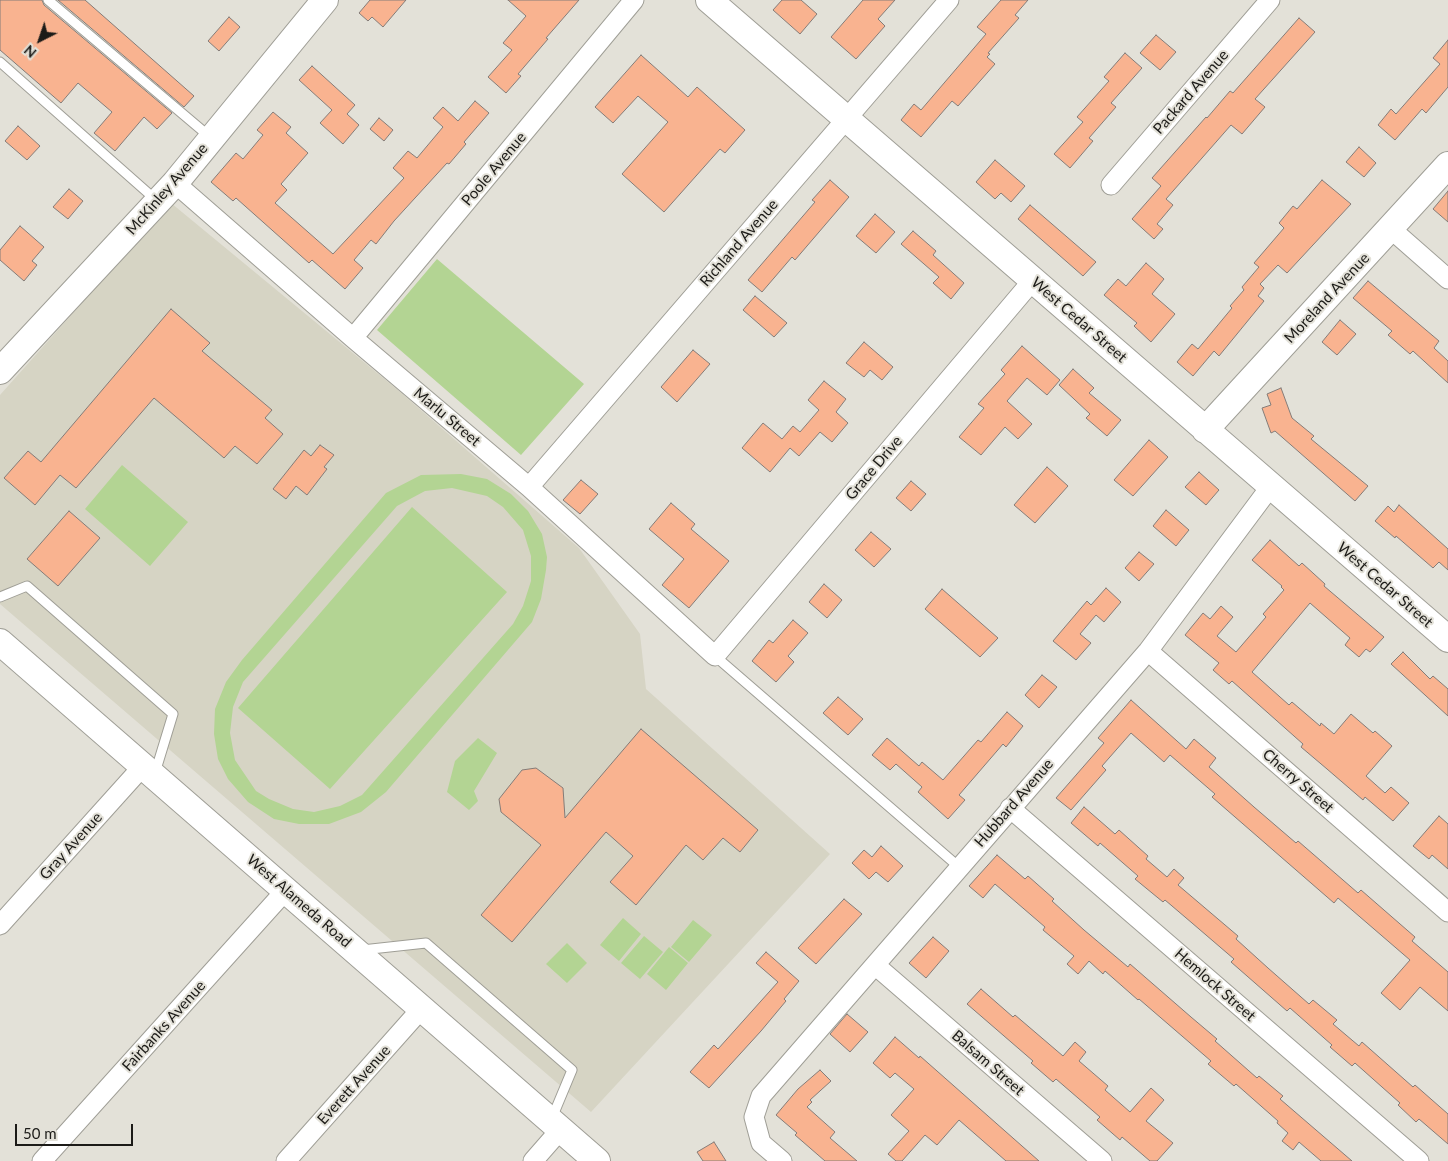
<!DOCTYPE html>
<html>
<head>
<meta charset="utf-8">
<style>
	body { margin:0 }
	#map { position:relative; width:1448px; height:1161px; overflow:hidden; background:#e3e1d8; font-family:Lato,sans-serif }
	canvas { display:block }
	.north { position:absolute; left:15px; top:15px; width:50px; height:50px; -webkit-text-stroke:4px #e3e1d8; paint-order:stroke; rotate:221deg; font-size:14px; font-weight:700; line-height:20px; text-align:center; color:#1c1b18 }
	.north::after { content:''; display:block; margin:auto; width:18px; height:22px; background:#1c1b18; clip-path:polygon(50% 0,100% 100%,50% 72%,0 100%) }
	.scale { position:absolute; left:15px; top:1124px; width:118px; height:22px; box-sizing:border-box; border:2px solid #1c1b18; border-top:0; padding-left:6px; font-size:15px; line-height:18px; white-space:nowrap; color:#1c1b18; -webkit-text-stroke:4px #e3e1d8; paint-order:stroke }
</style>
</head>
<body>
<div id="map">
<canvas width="1448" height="1161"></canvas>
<div class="north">N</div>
<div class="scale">50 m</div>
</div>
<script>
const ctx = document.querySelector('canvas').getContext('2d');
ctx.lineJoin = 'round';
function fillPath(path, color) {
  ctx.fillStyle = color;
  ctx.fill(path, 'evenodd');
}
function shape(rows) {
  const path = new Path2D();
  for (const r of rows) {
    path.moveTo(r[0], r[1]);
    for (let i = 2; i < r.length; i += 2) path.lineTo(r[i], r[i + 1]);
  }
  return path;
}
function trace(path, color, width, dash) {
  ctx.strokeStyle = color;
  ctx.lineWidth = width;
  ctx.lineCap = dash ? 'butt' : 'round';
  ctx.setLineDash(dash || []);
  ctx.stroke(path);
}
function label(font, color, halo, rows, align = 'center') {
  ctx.font = font + ' Lato,sans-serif';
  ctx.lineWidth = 4;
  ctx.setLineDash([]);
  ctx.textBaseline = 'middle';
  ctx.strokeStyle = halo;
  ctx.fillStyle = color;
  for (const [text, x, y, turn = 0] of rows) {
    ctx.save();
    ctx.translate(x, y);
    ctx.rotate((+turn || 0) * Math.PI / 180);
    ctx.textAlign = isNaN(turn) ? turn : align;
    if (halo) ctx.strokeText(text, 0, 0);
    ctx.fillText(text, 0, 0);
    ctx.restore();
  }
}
fillPath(shape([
	[171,203,399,391,579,548,640,634,646,689,830,854,591,1112,0,604,0,395]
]), '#d6d4c4');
fillPath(shape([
	[437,259,584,384,521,455,377,330],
	[122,465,188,522,150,566,85,509],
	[461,474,487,479,511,494,528,511,542,534,547,557,546,570,541,599,532,622,386,792,361,812,329,824,299,824,274,819,248,802,228,779,218,759,214,734,215,709,226,682,242,660,386,493,421,475],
	[452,488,487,496,503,507,523,530,531,556,531,581,523,606,513,624,362,795,340,806,314,812,293,809,269,799,256,791,235,760,230,733,233,707,243,682,397,506,425,491],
	[412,507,507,592,330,789,238,708],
	[478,738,497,753,474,791,478,801,469,810,447,792,455,761],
	[623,918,641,934,619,961,600,945],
	[693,920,712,935,689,962,671,947],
	[644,936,663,952,640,979,621,963],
	[567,943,587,963,567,983,546,964],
	[669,947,688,963,666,990,647,974]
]), '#b3d493');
const building = shape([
	[0,0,42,0,44,5,172,113,157,129,144,117,115,151,94,133,112,112,78,83,61,103,0,50,0,0],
	[58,0,85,0,194,96,184,107,58,0],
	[370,0,406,0,383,27,372,17,368,21,359,13,370,0],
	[508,0,579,0,546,38,548,39,518,74,521,76,506,93,488,77,512,50,503,43,526,16,508,0],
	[782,0,801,0,817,14,800,34,773,10,782,0],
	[863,0,895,0,878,19,885,26,856,59,831,37,863,0],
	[1001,0,1028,0,1015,15,1019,18,988,53,990,54,987,57,995,64,958,106,952,101,921,137,901,120,914,104,921,110,986,34,977,27,1001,0],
	[229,17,240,27,219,51,208,41,229,17],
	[1299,18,1315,32,1255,99,1265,107,1242,134,1231,125,1166,199,1173,205,1157,224,1163,229,1154,239,1132,219,1161,186,1152,178,1206,117,1207,118,1230,91,1233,93,1299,18],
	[1156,35,1176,52,1160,70,1140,53,1156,35],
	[1448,40,1448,87,1426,113,1422,109,1395,140,1378,125,1391,109,1396,114,1440,64,1433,58,1448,40],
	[1125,53,1142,68,1111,103,1116,107,1089,138,1093,141,1070,168,1054,154,1083,122,1077,117,1109,81,1104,77,1125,53],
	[641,55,688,97,697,87,745,130,725,153,720,149,664,212,622,174,668,122,638,96,613,123,595,107,641,55],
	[312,66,355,105,347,114,359,125,343,144,320,123,332,110,299,80,312,66],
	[475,101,489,113,464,142,466,144,449,164,447,163,394,221,376,244,371,240,354,260,363,268,345,289,312,260,309,263,236,198,233,201,211,182,236,153,243,159,263,135,257,130,273,112,291,127,286,133,308,153,281,184,287,190,275,203,333,254,404,178,393,168,408,151,417,158,443,127,433,118,443,107,458,121,475,101],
	[379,118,393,130,384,141,370,129,379,118],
	[18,126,40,146,27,160,5,141,18,126],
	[1359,147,1376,163,1364,177,1346,162,1359,147],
	[995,160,1025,186,1011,202,1001,193,995,199,976,182,995,160],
	[830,180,849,197,795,260,792,257,762,292,748,280,815,202,812,200,830,180],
	[1322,180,1351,204,1287,273,1278,265,1260,284,1264,288,1258,296,1264,301,1219,356,1214,351,1193,376,1177,362,1192,344,1198,349,1232,308,1230,306,1244,290,1242,287,1259,267,1254,263,1284,228,1279,223,1293,206,1297,209,1322,180],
	[69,189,83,201,68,219,53,207,69,189],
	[1448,191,1448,222,1433,209,1448,191],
	[1030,205,1096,262,1083,276,1018,219,1030,205],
	[875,214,895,232,876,253,856,236,875,214],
	[20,226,44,247,32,261,37,265,24,281,0,260,0,250,20,226],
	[913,231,936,251,933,255,964,283,951,299,933,283,939,277,901,244,913,231],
	[1146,263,1164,279,1152,294,1175,314,1151,342,1134,326,1137,323,1104,295,1118,279,1126,286,1146,263],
	[1368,281,1439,341,1434,348,1448,361,1448,383,1413,351,1410,354,1388,335,1392,331,1353,298,1368,281],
	[755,296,787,323,774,337,743,310,755,296],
	[171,309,210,343,202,351,272,410,265,418,283,434,257,464,235,446,224,458,154,398,76,488,60,475,35,505,4,478,28,451,41,462,171,309],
	[1340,320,1356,334,1337,355,1322,342,1340,320],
	[864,342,893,367,882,380,870,370,864,377,846,363,864,342],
	[1022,346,1060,380,1047,395,1027,378,1007,401,1032,424,1018,439,1005,427,981,455,959,437,984,408,978,404,1005,374,1001,370,1022,346],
	[693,350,710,364,677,402,661,387,693,350],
	[1073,369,1094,388,1089,393,1121,420,1107,436,1086,418,1090,414,1059,385,1073,369],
	[824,381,846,399,836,412,848,423,832,442,820,432,799,456,790,448,770,472,742,448,763,423,782,439,793,426,800,432,819,410,808,400,824,381],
	[1281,388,1292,418,1314,436,1311,439,1368,486,1355,501,1275,431,1271,433,1262,408,1271,405,1267,394,1281,388],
	[1149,440,1168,457,1133,496,1114,480,1149,440],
	[320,445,334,455,324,467,327,469,307,495,296,486,286,499,273,489,304,450,311,456,320,445],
	[1047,467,1068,486,1035,523,1014,505,1047,467],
	[1199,472,1219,490,1206,505,1185,487,1199,472],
	[581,480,598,494,580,514,563,500,581,480],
	[911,481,926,494,911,511,896,498,911,481],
	[671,503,695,524,691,529,729,561,689,608,662,585,684,559,649,529,671,503],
	[1399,505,1448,549,1448,570,1439,562,1433,568,1396,536,1395,538,1375,521,1388,506,1394,512,1399,505],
	[1166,510,1189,530,1176,546,1153,526,1166,510],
	[69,511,100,538,58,586,27,559,69,511],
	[871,532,891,549,874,567,855,550,871,532],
	[1270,540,1299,566,1302,563,1325,584,1324,586,1384,637,1370,652,1366,649,1359,657,1345,645,1350,638,1310,603,1252,672,1289,705,1292,702,1320,726,1321,723,1334,734,1351,714,1373,733,1375,731,1392,746,1366,776,1385,793,1391,787,1409,803,1393,821,1365,797,1363,800,1327,769,1301,747,1303,744,1232,681,1229,684,1213,670,1219,663,1185,635,1203,613,1210,619,1221,606,1233,617,1217,636,1236,652,1266,617,1263,614,1284,590,1281,587,1282,586,1252,560,1270,540],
	[1139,552,1154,564,1139,581,1125,568,1139,552],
	[824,584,842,600,827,618,809,602,824,584],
	[1106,588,1121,602,1104,622,1096,615,1080,634,1091,643,1076,660,1053,641,1087,601,1091,605,1106,588],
	[942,589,998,638,980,657,925,609,942,589],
	[793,620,808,633,788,656,794,662,776,682,752,661,769,640,773,643,793,620],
	[1403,652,1430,679,1433,676,1448,689,1448,716,1391,664,1403,652],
	[1042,675,1057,687,1039,708,1025,695,1042,675],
	[838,697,863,719,848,735,823,713,838,697],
	[1131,700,1186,749,1194,739,1216,758,1209,767,1254,807,1296,843,1298,841,1358,893,1361,890,1415,937,1412,941,1448,972,1448,1011,1420,987,1400,1010,1381,993,1410,960,1338,898,1334,903,1212,797,1215,794,1170,755,1164,762,1131,733,1102,766,1106,770,1071,810,1056,798,1104,743,1098,738,1131,700],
	[1007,712,1023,726,1006,747,1003,744,959,795,965,800,948,819,918,792,922,787,896,764,890,770,872,755,887,738,919,766,922,762,943,780,978,740,981,742,1007,712],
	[641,729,758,830,740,852,723,838,703,860,686,845,636,905,610,882,633,856,606,832,512,942,481,915,541,845,501,812,499,799,522,770,536,768,563,788,565,818,641,729],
	[1084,807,1115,834,1119,830,1148,856,1146,859,1167,877,1174,869,1184,878,1178,885,1238,936,1236,939,1268,968,1309,1004,1313,1000,1337,1020,1333,1024,1359,1046,1362,1042,1413,1087,1415,1085,1448,1114,1448,1144,1419,1119,1416,1122,1398,1105,1400,1103,1355,1063,1352,1066,1330,1047,1332,1045,1290,1008,1287,1011,1231,962,1234,959,1192,923,1165,900,1163,902,1135,879,1138,876,1100,843,1098,846,1071,823,1084,807],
	[1439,816,1448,824,1448,869,1432,855,1429,859,1413,846,1439,816],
	[881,846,903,866,888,882,876,872,869,879,852,863,864,850,872,857,881,846],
	[997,855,1025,879,1028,876,1054,899,1052,901,1084,930,1128,967,1130,964,1191,1017,1217,1039,1215,1041,1257,1078,1259,1076,1283,1096,1280,1099,1352,1161,1321,1161,1299,1142,1293,1150,1282,1141,1288,1133,1277,1123,1278,1121,1236,1084,1234,1086,1208,1064,1211,1061,1139,999,1138,1000,1105,971,1103,974,1089,961,1078,974,1067,964,1074,956,1043,930,1045,927,995,884,983,898,969,886,997,855],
	[844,899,862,914,816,964,798,948,844,899],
	[933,937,949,951,926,978,909,963,933,937],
	[766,952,799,981,784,999,786,1001,761,1031,709,1088,690,1072,714,1045,718,1049,778,982,756,963,766,952],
	[981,989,1013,1017,1015,1015,1063,1056,1075,1042,1086,1052,1079,1061,1108,1086,1105,1090,1130,1112,1151,1088,1164,1100,1146,1121,1173,1143,1157,1161,1150,1161,1122,1137,1120,1140,1097,1120,1100,1117,1056,1079,1053,1082,1031,1063,1033,1061,967,1004,981,989],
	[847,1014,868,1032,850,1052,830,1034,847,1014],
	[895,1037,919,1058,920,1056,1039,1161,1006,1161,959,1120,937,1145,925,1135,902,1161,896,1161,888,1154,909,1131,891,1115,914,1089,895,1073,890,1078,873,1063,895,1037],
	[820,1070,831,1081,810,1100,812,1102,807,1107,835,1132,830,1138,857,1161,825,1161,795,1135,797,1133,776,1115,798,1089,820,1070],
	[714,1142,726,1161,703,1161,697,1152,714,1142]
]);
fillPath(building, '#f9b390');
trace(building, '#847c78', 1);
const lane = shape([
	[48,0,210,137],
	[0,62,156,200],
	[0,597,27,586,173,714,155,773],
	[715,656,959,867],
	[362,950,426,943,572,1070,552,1118]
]);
const street = shape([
	[175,183,353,338,529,487,715,656,1033,280],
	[1111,185,1270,0],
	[1391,229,1448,279],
	[353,338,634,0],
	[529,487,949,0],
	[1148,651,1448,912],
	[1010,808,1419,1161],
	[0,925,143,766],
	[875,965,1102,1161],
	[42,1161,286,890],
	[286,1161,422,1008],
	[533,1161,561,1129],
	[782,1161,761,1143,754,1117,761,1096,1148,651,1271,486]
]);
const secondary = shape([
	[709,0,1448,639],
	[0,371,175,183,325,0],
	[1205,430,1448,165],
	[0,642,597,1161]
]);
trace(lane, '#9f9e96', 11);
trace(street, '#9f9e96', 21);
trace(secondary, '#9f9e96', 28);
trace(lane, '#fff', 9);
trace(street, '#fff', 19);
trace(secondary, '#fff', 26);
label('15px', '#1c1b18', '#e3e1d8', [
	["Packard Avenue",1191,92,-49],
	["Poole Avenue",494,169,-50],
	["McKinley Avenue",167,189,-49],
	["Richland Avenue",739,243,-49],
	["Moreland Avenue",1327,298,-47],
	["West Cedar Street",1079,320,41],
	["Marlu Street",447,417,40],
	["Grace Drive",874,468,-50],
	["West Cedar Street",1385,585,41],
	["Cherry Street",1298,781,41],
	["Hubbard Avenue",1014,803,-49],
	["Gray Avenue",71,846,-48],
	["West Alameda Road",299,901,41],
	["Hemlock Street",1215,985,41],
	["Fairbanks Avenue",164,1026,-48],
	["Balsam Street",988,1063,41],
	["Everett Avenue",354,1085,-48]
]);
</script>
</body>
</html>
